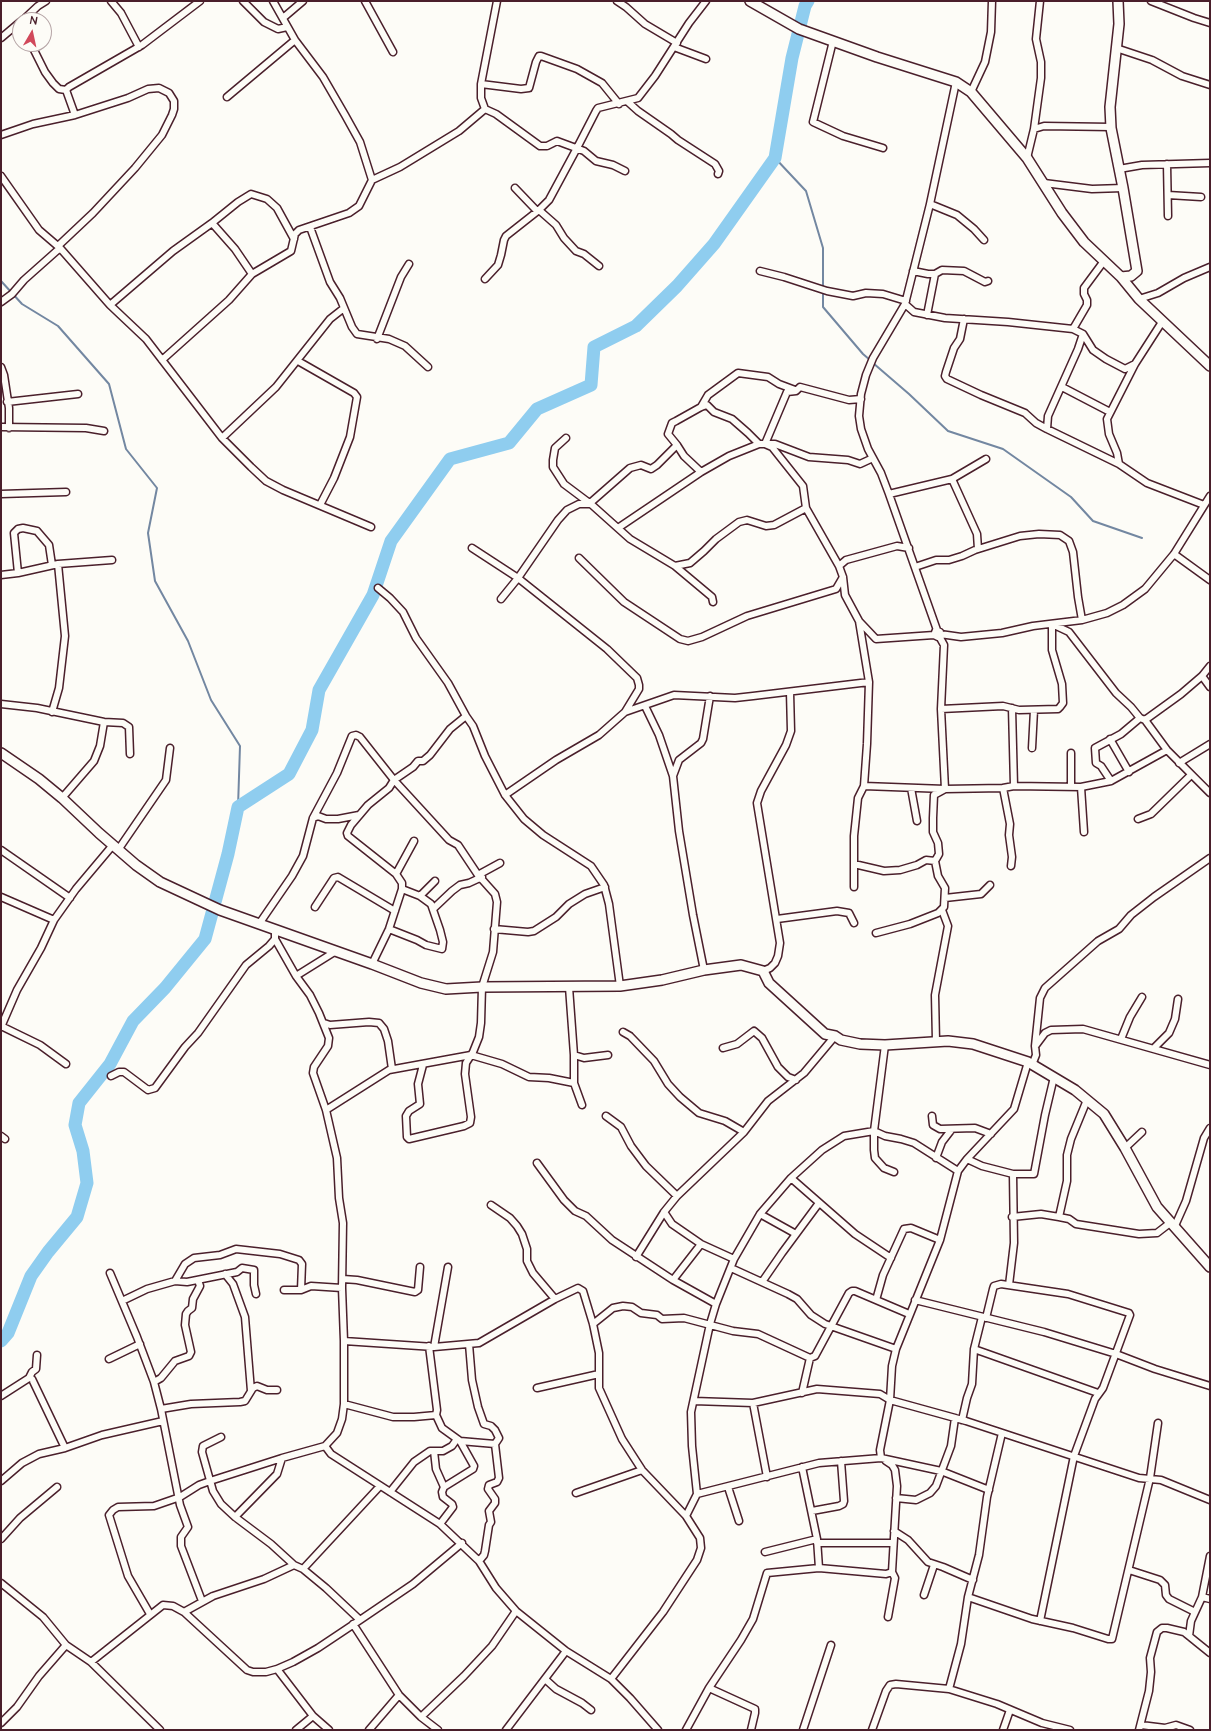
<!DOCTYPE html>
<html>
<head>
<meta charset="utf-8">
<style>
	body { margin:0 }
	#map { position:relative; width:1211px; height:1731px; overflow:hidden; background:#fdfcf7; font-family:"Architects Daughter",sans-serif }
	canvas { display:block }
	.frame { position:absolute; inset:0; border:2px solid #4a1f2b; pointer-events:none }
	.north { position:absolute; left:12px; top:12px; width:40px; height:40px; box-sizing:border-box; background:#fdfcf7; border:1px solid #b5a4a5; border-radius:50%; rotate:9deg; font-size:11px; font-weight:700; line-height:16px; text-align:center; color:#4a1f2b }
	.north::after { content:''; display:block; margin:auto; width:14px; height:18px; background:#d1495b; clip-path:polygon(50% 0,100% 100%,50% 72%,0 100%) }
</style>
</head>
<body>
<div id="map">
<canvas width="1211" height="1731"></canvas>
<div class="frame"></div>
<div class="north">N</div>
</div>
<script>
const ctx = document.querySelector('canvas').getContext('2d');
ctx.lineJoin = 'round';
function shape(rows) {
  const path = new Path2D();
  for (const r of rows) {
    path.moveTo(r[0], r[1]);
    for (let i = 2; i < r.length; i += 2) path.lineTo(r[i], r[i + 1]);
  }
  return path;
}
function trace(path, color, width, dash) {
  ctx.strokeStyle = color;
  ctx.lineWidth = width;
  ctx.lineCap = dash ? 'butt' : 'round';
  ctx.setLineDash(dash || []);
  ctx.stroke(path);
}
trace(shape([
	[775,158,806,191,823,248,823,307,863,354,870,360],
	[1,281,22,304,58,326,109,384,126,449,157,488,148,533,155,581,188,641,211,700,240,746,238,807],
	[873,363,909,394,948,431,1003,449,1071,497,1093,521,1142,538]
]), '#7387a1', 2);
trace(shape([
	[1,1341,8,1333,31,1276,48,1252,77,1217,87,1183,83,1151,75,1125,79,1103,110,1064,133,1021,165,988,205,939,228,854,238,807,289,774,312,730,319,690,373,595,391,541,450,459,509,443,537,409,591,385,594,347,636,326,677,286,714,244,775,158,792,58,805,6,808,1]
]), '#8fcdef', 13);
const street = shape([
	[111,1,121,13,139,47],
	[243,1,264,22,278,29,287,27],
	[273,1,295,40,323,77,345,115,360,142,372,180],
	[365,1,393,52],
	[497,1,481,84,481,98,485,109,496,114,540,146,547,146,557,141,584,151,596,161,613,165,625,171],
	[617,1,626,7,645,24,677,43],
	[1151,1,1194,18,1210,23],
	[283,18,303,1],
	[23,20,38,6,46,1],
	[1,38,20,22],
	[833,41,813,122,843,136,883,148],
	[31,44,45,72,53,83,59,89,66,90,69,87,142,45,200,1],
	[674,47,706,59],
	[1116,48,1152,60,1182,76,1210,85],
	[481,84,521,89,529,88,536,62,539,56,541,56,577,69,602,83,619,104],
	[66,90,75,115],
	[971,92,985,62,991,32,992,1],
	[227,97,295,40],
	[628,102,638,111,671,134,678,140,715,164,719,171,718,174],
	[1034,129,1044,126,1111,127],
	[1,135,33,124,75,115,128,98,148,89,159,88,169,93,174,101,174,109,172,115,162,135,135,168,93,213,58,246],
	[1027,158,1034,129,1041,78,1041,62,1036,39,1040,1],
	[1167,164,1168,216],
	[1119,169,1142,165,1210,163],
	[1,176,39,230,60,248,110,305,146,339,222,438,251,467,266,481,283,490,371,527],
	[1044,183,1092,189,1123,188],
	[515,188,537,211],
	[1168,195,1201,197],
	[930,204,957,215,974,229,984,240],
	[539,210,556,225,564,238,576,251,584,254,599,266],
	[212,223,235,249,252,274],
	[310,227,330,282,340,298,352,327,357,334,389,339,405,346,428,367],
	[760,271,784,277,827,291,853,296,866,293,883,294,906,301],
	[913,271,928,274,935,274,942,270,964,271,985,282,988,281],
	[485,279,498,265,501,255,504,240,506,236,539,210,549,200,577,148,596,111,598,108,638,98,655,76,689,23,706,1],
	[1139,299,1158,293,1184,278,1210,267],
	[1,302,12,294,24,280,60,248],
	[905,304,914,312,945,318,1008,322,1073,329,1083,334,1093,350,1106,359,1125,369,1135,364],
	[110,305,173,251,212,223,238,202,251,194,267,199,277,208,294,239],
	[927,315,935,274],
	[964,319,960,339,954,348,946,372,945,376,947,379,981,395,1025,413,1036,423,1047,429,1119,464,1147,483,1204,505],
	[1073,329,1087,305,1087,300,1084,294,1084,288,1104,261],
	[377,339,401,277,409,264],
	[162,360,229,300,252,274,291,251,295,234,299,230,349,213,359,206,372,180,400,167,459,131,485,109],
	[298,361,354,393,357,397,350,437,334,478,320,505],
	[1,367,4,375,9,408,9,428],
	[1062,387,1110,412],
	[7,402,78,394],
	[701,407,708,395,738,373,768,377,779,384,795,390],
	[1,427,86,428,104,431],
	[1047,429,1048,416,1078,349,1083,334],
	[222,438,276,387,330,319,344,308],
	[566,438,555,448,553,460,553,467,564,484,592,505,630,539,675,566,712,597,713,602],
	[765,444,772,447,803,486,806,508,839,566,843,577,845,595,859,621,869,682,867,744,864,786,858,798,854,836,854,887],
	[765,444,787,392,796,391,800,387,849,400,861,399],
	[677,445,684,456,701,472],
	[1119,464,1117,453,1109,434,1107,419,1135,364,1162,322],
	[952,479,977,534,978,549],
	[1,494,66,492],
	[889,494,952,479,986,459],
	[618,528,701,472,729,456,759,444,775,444,809,457,848,460,860,464,873,458],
	[472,548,518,578,607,649,637,678,639,685,639,689,625,712,599,735,556,760,505,795],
	[1174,554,1210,580],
	[579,558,624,602,680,639,688,641,702,637,747,616,836,589,843,577],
	[675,566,690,563,704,551,716,539,739,522,747,520,766,526,774,525,806,508],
	[839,566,846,560,897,546,909,548],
	[915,567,936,560,949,560,962,556,975,550,1020,536,1039,534,1060,535,1069,541,1073,552,1078,597,1082,620],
	[18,573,14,533,18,529,23,528,37,531,49,545,52,565],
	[1,575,18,573,58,564,112,560],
	[378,588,390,598,403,612,416,638,448,683,466,716,473,726,485,756,505,795,524,819,543,835,591,866,604,885,609,904,620,986],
	[501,599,518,578,558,520,567,510,579,504,589,504,630,468,641,465,651,469,657,465,677,445,668,434,672,423,676,421,701,407,707,405,714,412,732,419,748,433,759,444],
	[859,621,876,639,934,635,938,637,940,635,940,632,936,630,934,635],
	[937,630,889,494,881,473,868,449,861,429,859,416,861,394,866,375,873,358,905,304,930,204,956,82],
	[940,634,961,637,1002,633,1033,626,1082,620,1107,613,1123,605,1145,589,1174,554,1210,496],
	[1202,676,1210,687],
	[1,704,37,708,104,722,123,723,129,727,130,754],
	[645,706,659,735,673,776,679,831,693,915,704,970],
	[1012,708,1014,786],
	[941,709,1003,706,1019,710,1058,709,1060,707,1063,703,1062,684,1052,650,1052,624,1069,632,1116,693,1131,707,1140,718,1145,720,1167,750,1210,793],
	[52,712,59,688,65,636,58,564],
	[625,712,674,695,735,698,753,696,869,682],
	[1145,720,1181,694,1202,676,1210,666],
	[1110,739,1129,772],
	[1032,748,1034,710],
	[1071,753,1071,787],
	[1179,763,1210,744],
	[673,776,679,760,701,743,703,739,710,696],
	[1111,781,1101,766,1096,763,1095,748,1121,734,1140,718],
	[864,786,945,789,1003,788,1014,786,1081,787,1111,781,1167,750],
	[1081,787,1084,832],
	[911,788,917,821],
	[1003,788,1010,824,1009,835,1012,857,1011,866],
	[62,798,94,761,100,746,104,722],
	[313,818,318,816,326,819,338,819,359,815],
	[1138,819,1151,814,1191,775],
	[1,850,70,898],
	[118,850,166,780,170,748],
	[854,864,884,871,900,870,917,865,926,860,935,861],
	[396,874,414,841],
	[478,875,500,863],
	[420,896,435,881],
	[1,897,54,920],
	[945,898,981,894,990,885],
	[315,907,334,878,338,877,395,911],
	[433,909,452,891,460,885,469,883,482,877],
	[777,919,837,911,849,913,854,923],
	[259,924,292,876,303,856,313,818,337,773,352,736,356,735,360,737,394,780,449,840,458,845,478,875,495,894,497,902,493,952,482,987,481,1023,479,1037,473,1052,466,1063,465,1074,471,1117,470,1123,464,1126,409,1139,407,1137,406,1116,409,1111,420,1104,418,1084,423,1065],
	[389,929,417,940,426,945,442,949,443,942,440,930,431,904,420,896,402,889],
	[494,929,528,932,534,931,556,917,569,904,585,894,605,887],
	[876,933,910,924,938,913,944,907,945,888,938,876,935,861,939,854,938,843,933,832,933,818,934,795,945,789,941,709,944,645,939,636],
	[372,964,389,929,402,889,402,883,396,874,348,836,347,833,351,825,368,805,389,788,394,780,413,767,418,761,423,761,430,755,450,729,466,716],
	[763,971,770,968,775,963,778,956,780,943,757,803,761,791,786,745,791,731,790,692],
	[296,976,336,951],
	[569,987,574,1055,574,1083,582,1105],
	[324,1023,330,1025,369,1022,379,1023,384,1029,388,1041,392,1069],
	[1,1026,40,1045,66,1064],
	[1,1027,17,990,41,948,54,920,76,889,113,845],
	[623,1032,630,1036,654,1061,668,1084,680,1097,699,1113,725,1121,744,1132],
	[1121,1039,1130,1017,1142,997],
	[936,1041,935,995,948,926,942,910],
	[885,1045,874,1131,874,1150,875,1158,884,1168,894,1172],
	[1036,1045,1045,1033,1051,1030,1083,1029,1210,1065],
	[723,1048,737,1044,754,1031,762,1038,778,1067,788,1077,796,1080],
	[1154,1048,1169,1033,1175,1019,1178,999],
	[574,1055,584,1058,608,1055],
	[1032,1065,1036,1055,1035,1046,1040,998,1045,988,1098,941,1119,929,1131,915,1154,897,1210,858],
	[111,1076,119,1072,124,1072,148,1090,155,1088,185,1047,198,1033,246,965,269,946,275,939],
	[326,1110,389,1070,471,1055,502,1064,529,1077,549,1078,574,1083],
	[606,1116,621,1127,631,1146,646,1166,677,1196],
	[932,1116,933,1125,940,1129,975,1128,991,1134],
	[1,1136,5,1139],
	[1125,1148,1142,1132],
	[936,1158,942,1142,952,1129],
	[967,1159,982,1166,1013,1174,1034,1174,1045,1115,1054,1077],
	[537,1163,564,1200,575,1211,586,1216,612,1240,673,1280,716,1304],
	[791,1178,855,1234,891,1258],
	[491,1205,510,1218,517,1226,522,1234,527,1249,527,1261,533,1273,555,1299],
	[664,1212,672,1224,701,1244,734,1259],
	[760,1214,796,1234],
	[1012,1217,1041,1214,1059,1217,1069,1219,1076,1224,1139,1234,1157,1233,1170,1223],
	[1059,1217,1067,1181,1067,1155,1071,1139,1087,1100],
	[1174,1228,1186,1201,1204,1138,1210,1128],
	[636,1257,664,1212,677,1196,744,1132,768,1101,804,1073,835,1036],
	[731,1268,788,1294,797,1299,811,1315,825,1324,896,1349],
	[110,1273,137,1337,154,1382,161,1409,180,1505,188,1527,181,1537,181,1546,202,1601],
	[225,1274,233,1284,245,1317,251,1391],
	[343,1279,357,1280,415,1292,418,1290,420,1267],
	[673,1280,701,1244],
	[175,1281,185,1264,194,1258,220,1255,236,1249,280,1254,299,1260,302,1264,301,1290],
	[762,1282,782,1253,819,1203],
	[1009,1285,1014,1243,1013,1174],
	[284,1290,301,1290,311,1286,342,1288],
	[876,1300,883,1275,904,1229,911,1228,940,1240],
	[915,1300,1044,1332,1116,1354,1155,1369,1210,1386],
	[122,1301,147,1289,175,1281,187,1282,237,1272,242,1268,254,1270,254,1285,256,1294],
	[986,1318,993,1289,994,1286,1001,1284,1068,1294,1129,1313,1130,1315,1103,1388,1095,1399,1074,1456,1040,1621],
	[593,1324,613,1308,623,1306,632,1307,641,1313,657,1315,662,1319,684,1318,733,1331,758,1334,810,1358,815,1356,849,1293,852,1291,855,1291,909,1314],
	[344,1341,434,1347,479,1343,555,1299,578,1288,583,1291,593,1324,599,1353,599,1388,622,1439,642,1470,686,1516,700,1538,701,1548,697,1560,663,1612,611,1679],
	[469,1344,472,1380,478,1407,484,1424,491,1426,495,1430,499,1438,495,1444,499,1478,497,1482,489,1485,488,1489,495,1499,495,1503,489,1511,491,1522,489,1525,485,1551,484,1555,479,1561],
	[429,1346,437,1410,436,1415,442,1428,460,1441,495,1444],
	[434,1347,448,1267],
	[974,1349,1098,1393],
	[109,1359,140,1344],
	[29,1378,32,1379,65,1448],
	[154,1382,161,1378,175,1361,189,1356,191,1352,185,1325,186,1314,188,1311,192,1308,193,1299,200,1286,198,1280],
	[537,1388,599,1374],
	[802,1393,810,1358],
	[1,1396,29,1378,32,1372,36,1369,37,1355],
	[694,1401,753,1403,817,1389,880,1394,890,1400,966,1421,1139,1478,1161,1480,1210,1500],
	[753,1403,767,1477],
	[344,1404,393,1417,414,1417,436,1415],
	[161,1409,191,1404,240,1402,245,1401,253,1388,257,1386,267,1390,277,1390],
	[962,1420,967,1398,972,1384,974,1349,982,1317],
	[221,1437,203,1446,202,1452,213,1491,221,1504,235,1517,271,1544,294,1565,303,1569,326,1588,360,1620],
	[325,1446,331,1454,440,1524,479,1561,496,1588,516,1611,566,1651,611,1679,630,1698,658,1730],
	[434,1451,436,1469,444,1487,442,1492,443,1497,452,1504,453,1507,440,1524],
	[881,1458,880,1450,890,1400,892,1366,896,1349,940,1240,958,1171,967,1159,1014,1109,1028,1062],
	[886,1461,892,1465,895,1470,897,1486,892,1572,895,1578,888,1617],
	[802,1467,817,1539,819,1568],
	[1,1481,22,1463,39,1454,65,1448,102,1435,163,1421],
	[444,1487,473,1469,474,1466,460,1441],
	[728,1487,739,1521],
	[390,1492,414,1462,430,1451,443,1451,452,1446,457,1439],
	[576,1493,642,1470],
	[697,1494,819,1463,881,1458,941,1471,989,1490],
	[896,1498,916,1500,930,1493,936,1486,951,1446,955,1418],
	[812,1511,839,1506,843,1504,844,1501,841,1461],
	[686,1516,697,1494,692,1446,691,1412,710,1324,716,1304,734,1259,760,1214,791,1178,822,1150,844,1136,874,1131,885,1136,901,1139,914,1143,958,1171],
	[235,1517,277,1474,282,1458],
	[894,1531,908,1540,928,1562,943,1567,973,1580],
	[1,1539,20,1518,57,1487],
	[817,1543,893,1543],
	[765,1552,817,1539],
	[303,1569,380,1486],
	[1129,1570,1160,1580,1165,1585,1166,1595,1169,1599,1195,1612],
	[1,1583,43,1617,66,1645,91,1662,160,1730],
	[924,1595,934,1565],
	[968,1597,1032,1619,1073,1628,1108,1639,1112,1639,1150,1478,1158,1423],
	[1202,1597,1210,1599],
	[184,1612,213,1596,264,1579,294,1565],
	[150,1614,128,1576,109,1515,113,1510,118,1507,154,1506,180,1497,199,1485,210,1481,282,1458,325,1446,337,1433,342,1419,344,1404,344,1341,342,1288,343,1223,339,1198,337,1158,326,1110,313,1073,314,1067,328,1046,329,1038,319,1013,310,995,296,976,275,939,275,930],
	[353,1624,399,1695,421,1717,438,1730],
	[1189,1636,1191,1621,1202,1597,1210,1556],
	[91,1662,163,1605,173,1606,184,1612,247,1670,253,1672,266,1672,277,1669,293,1662,318,1648,360,1620,413,1584,462,1543],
	[277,1669,313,1716,329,1730],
	[545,1679,556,1689,582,1703,591,1710],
	[709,1688,755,1709,755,1713,751,1730],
	[949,1689,961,1644,968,1597,979,1555,987,1497,1002,1433],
	[421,1717,464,1676,492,1646,516,1611],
	[1,1723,17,1707,39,1676,66,1645],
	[1141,1725,1165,1728,1176,1725,1190,1730],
	[296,1730,313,1716],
	[369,1730,399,1695],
	[506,1730,566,1651],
	[686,1730,709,1688,741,1640,753,1619,767,1573,819,1568,886,1574,892,1572],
	[803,1730,831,1645],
	[872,1730,886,1691,890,1685,896,1684,949,1689,997,1704,1042,1723,1070,1730],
	[1003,1730,1010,1710],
	[1139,1730,1149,1691,1151,1672,1150,1658,1157,1632,1162,1628,1167,1628,1184,1632,1210,1653]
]);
const secondary = shape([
	[750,1,799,29,877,57,956,82,971,92,1027,158,1062,213,1084,242,1121,277,1139,299,1210,366],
	[1118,1,1119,24,1110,107,1111,128,1123,188,1137,271,1131,276,1121,277],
	[1,753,39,779,62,798,99,833,136,865,160,882,220,910,372,964,421,983,446,989,482,987,620,986,662,980,704,970,741,965,763,971,769,983,825,1034,835,1036,841,1040,860,1044,885,1045,948,1041,973,1044,1028,1062,1075,1090,1104,1114,1125,1148,1157,1207,1210,1267]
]);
trace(street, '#4a1f2b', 9);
trace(secondary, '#4a1f2b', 12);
trace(street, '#fdfcf7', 6);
trace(secondary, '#fdfcf7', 9);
</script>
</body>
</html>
